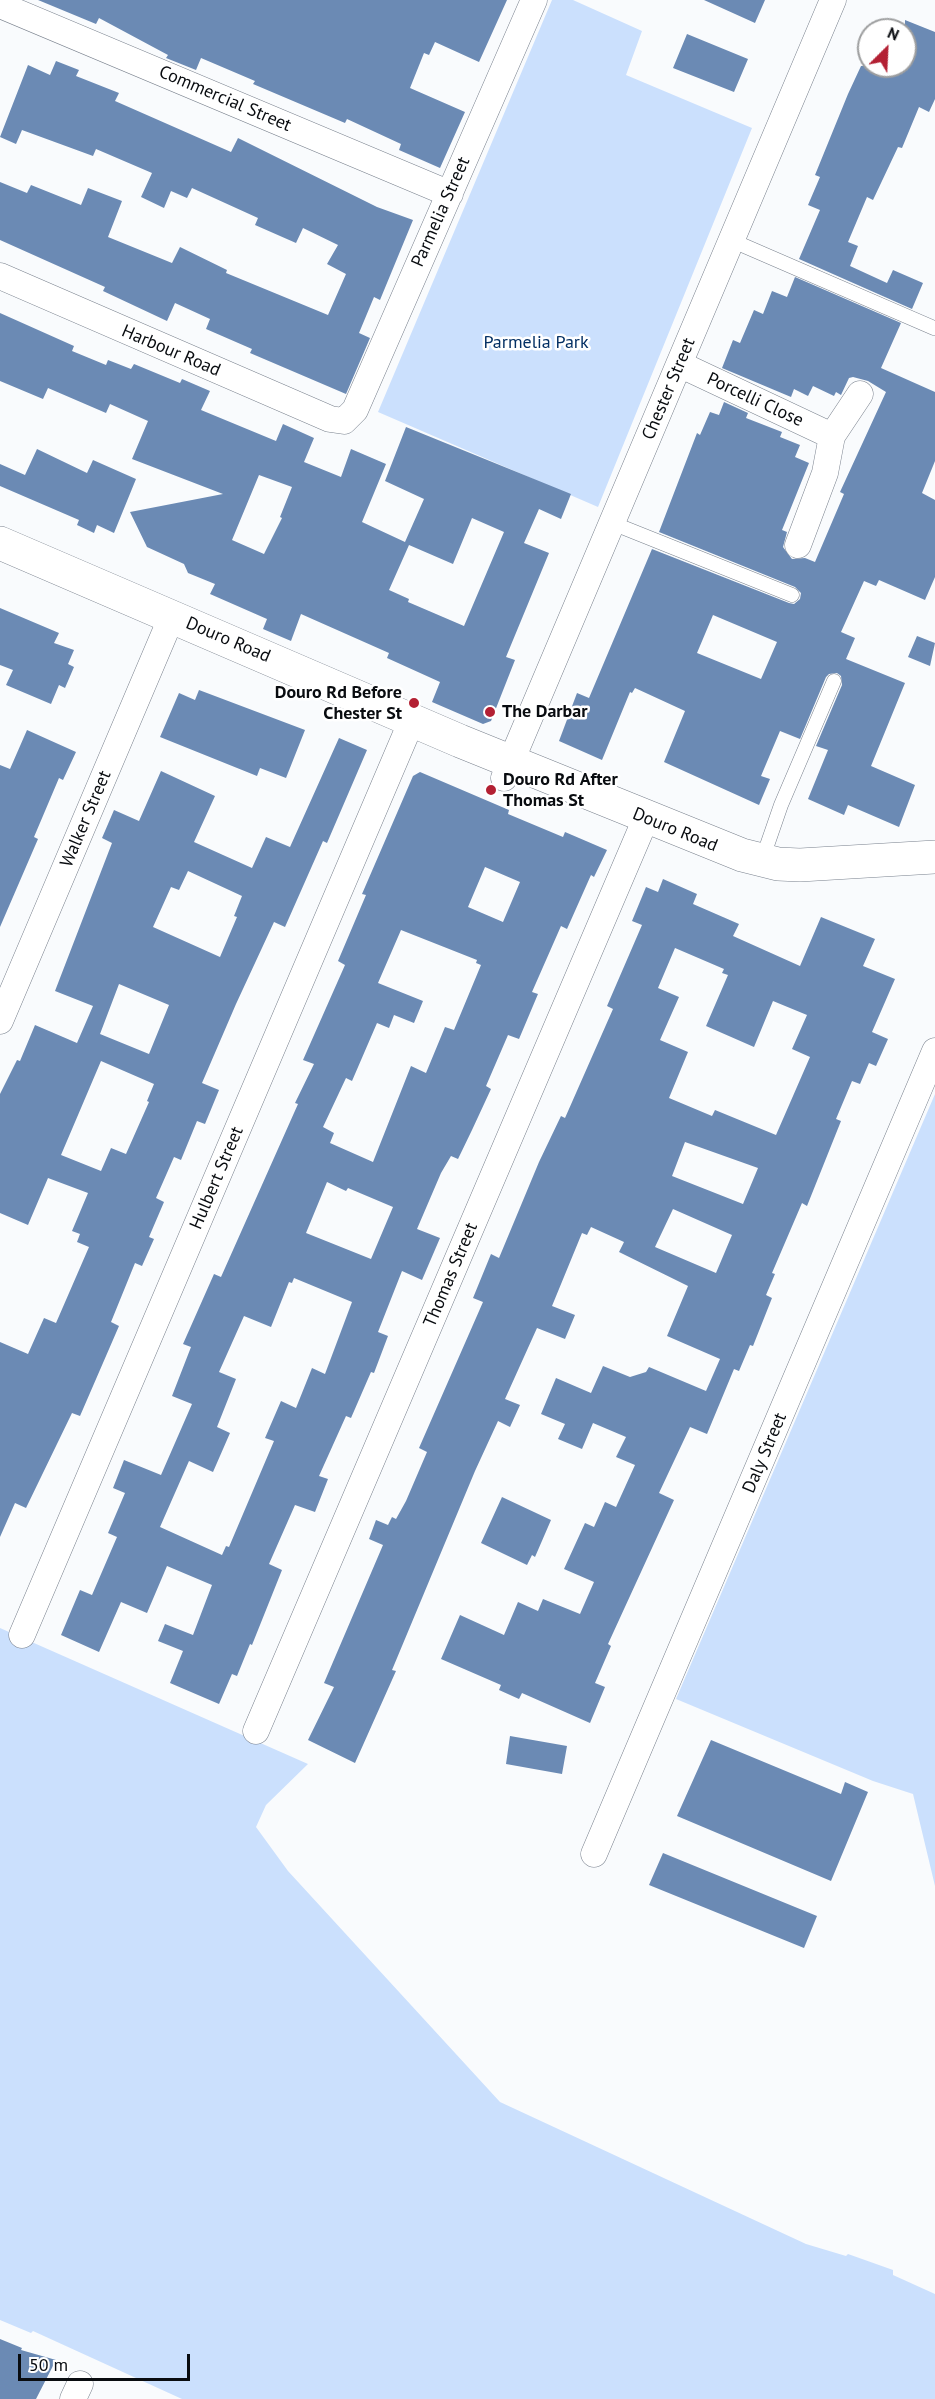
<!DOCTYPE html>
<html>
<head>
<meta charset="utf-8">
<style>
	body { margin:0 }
	#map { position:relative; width:935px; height:2399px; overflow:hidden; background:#f9fbfd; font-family:"PT Sans",sans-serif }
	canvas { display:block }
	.north { position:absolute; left:857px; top:18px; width:60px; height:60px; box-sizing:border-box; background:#fff; border:2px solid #9d9e9f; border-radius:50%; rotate:24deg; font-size:16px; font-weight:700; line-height:24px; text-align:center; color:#090c10 }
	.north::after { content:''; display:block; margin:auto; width:21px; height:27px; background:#b32033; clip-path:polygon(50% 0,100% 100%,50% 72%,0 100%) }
	.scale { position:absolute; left:18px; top:2354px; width:172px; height:27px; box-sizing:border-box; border:3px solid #090c10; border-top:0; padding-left:8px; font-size:18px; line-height:21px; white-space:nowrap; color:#090c10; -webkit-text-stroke:4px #fff; paint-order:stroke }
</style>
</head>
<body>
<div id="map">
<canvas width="935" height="2399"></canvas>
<div class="north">N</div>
<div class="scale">50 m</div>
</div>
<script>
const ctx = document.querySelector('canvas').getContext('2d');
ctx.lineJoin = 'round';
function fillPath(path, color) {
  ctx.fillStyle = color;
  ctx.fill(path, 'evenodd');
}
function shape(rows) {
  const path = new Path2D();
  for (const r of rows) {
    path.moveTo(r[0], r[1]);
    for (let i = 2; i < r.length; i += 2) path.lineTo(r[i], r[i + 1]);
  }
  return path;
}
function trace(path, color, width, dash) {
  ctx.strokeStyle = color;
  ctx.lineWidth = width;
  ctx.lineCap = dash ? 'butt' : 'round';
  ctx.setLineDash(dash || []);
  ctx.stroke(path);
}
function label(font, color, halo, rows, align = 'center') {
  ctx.font = font + ' "PT Sans",sans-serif';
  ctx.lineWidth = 5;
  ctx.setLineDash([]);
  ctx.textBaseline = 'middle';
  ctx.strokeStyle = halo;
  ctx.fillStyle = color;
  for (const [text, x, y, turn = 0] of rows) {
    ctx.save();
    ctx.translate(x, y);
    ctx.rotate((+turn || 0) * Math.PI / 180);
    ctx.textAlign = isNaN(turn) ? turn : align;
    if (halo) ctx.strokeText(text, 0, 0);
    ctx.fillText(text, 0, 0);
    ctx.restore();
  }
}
fillPath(shape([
	[552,0,573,0,642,31,626,75,752,128,598,507,378,412],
	[935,1094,935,1886,913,1794,873,1781,676,1699],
	[0,1628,308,1764,266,1805,256,1827,288,1871,500,2102,806,2244,846,2256,848,2254,893,2270,893,2275,935,2294,935,2399,182,2399,33,2331,31,2333,0,2320]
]), '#cbe0fd');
fillPath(shape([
	[38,0,507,0,479,62,435,42,429,55,424,53,410,88,465,112,440,168,399,150,401,144,347,119,345,123,253,84,255,81,201,58,196,70,166,58,168,55,99,18,96,24],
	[704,0,765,0,755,23],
	[905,20,935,32,935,99,929,112,919,107,902,148,898,147,873,200,867,197,848,242,858,246,850,266,887,283,893,270,923,283,912,309,799,259,820,210,808,205,820,177,815,175,848,94,861,66,905,66],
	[687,34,748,59,734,92,673,68],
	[56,61,79,70,76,76,119,93,115,101,231,152,238,138,377,207,413,220,380,300,374,297,359,333,370,338,346,394,250,353,252,349,206,329,210,319,175,303,167,321,103,291,105,287,0,240,0,182,27,193,31,185,81,205,88,188,122,201,108,237,172,263,180,247,227,270,226,273,328,315,346,274,327,264,338,245,303,228,296,243,255,225,258,218,192,188,187,198,171,191,164,208,141,197,152,173,96,149,93,156,22,130,16,144,0,137,28,65,50,75],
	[795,277,901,323,881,368,935,392,935,461,922,493,935,500,935,577,925,600,879,580,876,586,864,581,841,632,855,638,846,659,905,683,871,766,915,785,899,827,848,805,844,815,808,799,828,750,816,746,842,685,841,676,837,673,829,674,826,677,800,739,780,731,761,776,770,779,759,805,664,762,685,711,635,688,632,693,630,692,602,760,559,741,577,693,589,698,652,549,789,603,794,604,800,599,801,593,795,587,659,532,697,433,700,435,710,412,719,415,724,402,748,413,746,418,782,432,780,437,800,445,795,457,809,463,782,530,787,532,783,547,792,559,805,558,815,562,844,494,840,492,886,392,868,381,853,377,849,378,841,395,836,392,834,396,813,386,808,396,794,389,791,397,722,368,733,340,740,343,754,310,763,314,772,291,787,297],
	[713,615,777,642,761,679,697,653],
	[0,313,74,346,72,351,106,365,108,360,131,369,134,364,180,383,182,379,210,391,201,410,276,441,283,424,314,438,304,462,341,477,351,449,386,464,362,522,405,542,424,499,385,481,406,427,571,494,561,519,539,509,524,543,549,553,506,657,515,660,491,721,483,724,432,702,440,682,387,658,389,653,301,614,291,641,263,629,267,619,210,594,215,584,188,573,184,564,147,547,130,512,223,494,132,459,148,421,110,404,106,413,48,388,43,399,0,381],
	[259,475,292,487,280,517,282,518,264,554,232,540],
	[472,518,504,532,464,626,408,602,409,599,389,590,409,545,453,564],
	[37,449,87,473,93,460,136,479,114,533,97,525,94,533,77,525,79,520,0,486,0,464,25,475],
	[0,608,59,633,54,643,74,650,68,664,74,667,65,688,59,685,51,704,6,685,13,670,0,665],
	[917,636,935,643,930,666,908,657],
	[199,690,305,730,286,778,260,768,257,776,160,737,179,693,195,700],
	[27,730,76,752,63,780,59,778,34,837,38,839,0,927,0,765,10,769],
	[339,738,367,750,327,843,323,841,285,927,274,922,236,1004,202,1083,219,1090,205,1124,197,1121,181,1160,174,1157,156,1198,164,1202,149,1237,154,1239,142,1266,135,1263,111,1322,119,1326,80,1416,72,1413,26,1508,15,1503,0,1537,0,1342,28,1354,44,1318,56,1323,89,1247,77,1242,80,1234,72,1231,88,1193,48,1178,28,1225,0,1213,0,1094,17,1060,20,1061,35,1025,77,1043,93,1006,55,991,112,843,102,838,114,810,139,821,161,771,215,796,194,842,252,868,266,837,290,847],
	[188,871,242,896,234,916,237,917,220,957,153,927,171,887,179,890],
	[119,984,169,1005,149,1054,100,1034],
	[101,1061,154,1084,147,1101,149,1102,126,1154,111,1148,101,1171,61,1155],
	[420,772,509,810,508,814,563,837,565,832,607,850,594,877,591,875,567,929,561,926,532,992,538,994,519,1039,508,1035,486,1086,491,1089,472,1130,458,1159,451,1156,441,1173,417,1229,440,1238,422,1280,402,1271,378,1332,388,1336,374,1373,371,1372,351,1418,346,1416,319,1476,328,1479,315,1512,295,1505,269,1564,282,1570,252,1645,250,1644,237,1676,232,1674,219,1704,170,1683,183,1651,158,1641,165,1624,193,1635,212,1585,167,1566,147,1613,121,1602,99,1652,61,1635,80,1590,92,1595,117,1537,108,1533,125,1493,113,1488,124,1460,161,1475,192,1404,172,1396,191,1347,183,1344,214,1274,221,1277,298,1104,295,1103,314,1064,303,1060,345,965,338,961,366,895,362,894,413,776],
	[485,867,520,882,503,922,468,907],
	[401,930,477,960,476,963,481,965,454,1030,445,1027,426,1073,411,1066,373,1162,330,1143,334,1133,323,1127,346,1078,352,1081,377,1023,389,1028,394,1015,414,1023,423,1001,378,983],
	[327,1182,346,1191,348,1188,393,1207,371,1259,306,1233],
	[294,1278,352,1302,325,1374,312,1368,296,1408,281,1401,265,1438,274,1441,229,1547,226,1546,222,1555,160,1527,189,1461,213,1472,230,1433,217,1427,236,1379,219,1372,244,1316,271,1327,289,1282,292,1283],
	[663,879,697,894,693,904,739,924,733,936,800,966,821,917,875,939,863,966,895,979,872,1032,888,1039,876,1066,869,1063,860,1084,852,1081,836,1119,841,1121,807,1206,802,1203,772,1273,775,1274,766,1295,772,1298,753,1346,750,1345,739,1371,734,1369,707,1434,690,1427,659,1493,674,1500,608,1644,611,1646,595,1683,605,1687,590,1723,522,1693,519,1699,499,1690,501,1685,441,1659,460,1615,504,1635,518,1602,538,1611,543,1599,580,1614,594,1582,564,1569,585,1523,594,1527,605,1502,616,1507,635,1465,616,1457,626,1437,593,1423,582,1449,558,1439,565,1424,541,1414,556,1378,591,1393,603,1366,630,1377,646,1372,649,1367,706,1391,720,1359,667,1336,688,1286,619,1252,624,1242,591,1227,587,1235,582,1233,552,1306,575,1315,565,1339,537,1328,505,1399,520,1405,510,1427,498,1421,475,1471,392,1670,396,1671,355,1763,308,1740,334,1687,324,1683,383,1545,369,1539,376,1520,388,1525,392,1517,396,1519,406,1501,427,1452,419,1448,483,1302,473,1298,491,1254,499,1258,539,1162,561,1116,565,1118,613,1009,607,1006,642,925,632,921,646,887,658,892],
	[675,948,724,969,722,973,728,975,706,1026,754,1047,773,1001,807,1015,792,1049,810,1057,776,1135,715,1110,712,1116,669,1098,688,1052,660,1040,679,997,658,988],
	[685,1142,758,1168,743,1204,672,1176],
	[673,1209,732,1235,716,1273,655,1247],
	[502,1497,551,1520,535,1557,532,1555,527,1565,481,1543],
	[510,1736,567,1746,562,1774,506,1764],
	[711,1740,841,1794,845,1782,868,1792,831,1881,677,1816],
	[663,1853,817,1916,804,1948,649,1885],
	[0,2339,22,2348,21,2350,56,2360,36,2399,0,2399]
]), '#6b8ab4');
const lane = shape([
	[733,241,934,328],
	[612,523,792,595],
	[762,860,781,805,834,681]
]);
const street = shape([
	[0,5,450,194],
	[0,276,330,419,344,421,355,410,534,0],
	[679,364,832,436],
	[798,545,825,473,832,436,860,394],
	[504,778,833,0],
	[0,1021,172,616],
	[22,1635,412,720],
	[256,1731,646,818],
	[594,1854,935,1051],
	[73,2399,80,2384]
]);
const secondary = shape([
	[0,543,460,741,742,855,778,864,800,865,935,857]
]);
trace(lane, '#7a828e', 15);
trace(street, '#7a828e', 27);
trace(secondary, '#7a828e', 34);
trace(lane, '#fff', 14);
trace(street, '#fff', 26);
trace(secondary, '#fff', 33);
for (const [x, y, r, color] of [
	[414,703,6,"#b32033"],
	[490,712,6,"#b32033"],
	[491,790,6,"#b32033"]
]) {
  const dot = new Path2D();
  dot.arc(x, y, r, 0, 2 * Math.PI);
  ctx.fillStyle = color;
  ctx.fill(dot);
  trace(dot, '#fff', 2);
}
label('18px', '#090c10', '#fff', [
	["Commercial Street",225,99,23],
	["Parmelia Street",441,212,-66],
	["Harbour Road",171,351,23],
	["Chester Street",669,389,-67],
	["Porcelli Close",755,400,25],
	["Douro Road",228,640,23],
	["Walker Street",86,819,-67],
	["Douro Road",675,830,22],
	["Hulbert Street",217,1178,-67],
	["Thomas Street",451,1275,-67],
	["Daly Street",765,1453,-67]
]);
label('18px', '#043064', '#fff', [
	["Parmelia Park",536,343]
]);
label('bold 18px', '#090c10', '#fff', [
	["Douro Rd Before",402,693,"right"],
	["Chester St",402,714,"right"],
	["The Darbar",502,712],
	["Douro Rd After",503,780],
	["Thomas St",503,801]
], 'left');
</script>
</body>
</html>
